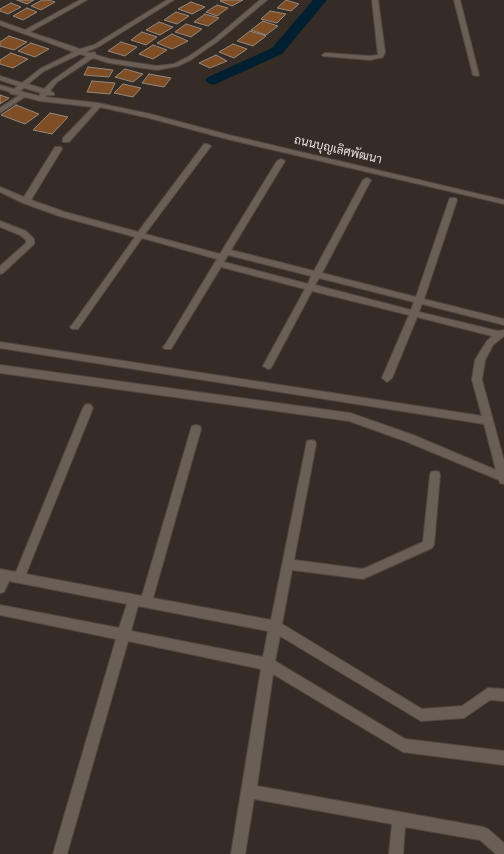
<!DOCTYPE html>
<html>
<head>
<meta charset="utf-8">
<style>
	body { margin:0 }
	canvas { display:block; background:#352c25 }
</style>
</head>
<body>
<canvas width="504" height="854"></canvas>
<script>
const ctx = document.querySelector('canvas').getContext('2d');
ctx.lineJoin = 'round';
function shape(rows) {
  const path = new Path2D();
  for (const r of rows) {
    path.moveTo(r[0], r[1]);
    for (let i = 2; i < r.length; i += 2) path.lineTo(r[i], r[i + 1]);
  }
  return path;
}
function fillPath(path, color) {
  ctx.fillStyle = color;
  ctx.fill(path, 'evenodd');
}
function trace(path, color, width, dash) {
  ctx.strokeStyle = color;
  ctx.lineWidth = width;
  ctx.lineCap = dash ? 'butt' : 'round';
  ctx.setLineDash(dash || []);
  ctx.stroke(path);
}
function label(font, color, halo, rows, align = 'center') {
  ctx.font = font + ' "IBM Plex Sans",Sarabun,sans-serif';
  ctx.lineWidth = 4;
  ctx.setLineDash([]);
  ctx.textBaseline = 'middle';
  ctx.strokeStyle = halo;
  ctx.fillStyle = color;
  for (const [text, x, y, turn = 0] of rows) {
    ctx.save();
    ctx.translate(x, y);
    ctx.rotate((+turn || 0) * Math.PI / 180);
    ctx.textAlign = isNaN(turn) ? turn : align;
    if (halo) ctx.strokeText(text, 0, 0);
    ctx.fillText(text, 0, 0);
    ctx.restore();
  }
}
fillPath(shape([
	[313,0,327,0,282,54,218,83,213,85,208,83,205,80,208,77,272,48,313,0]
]), '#001f31');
const building = shape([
	[17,0,34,0,27,4,17,0],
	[42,0,48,0,55,2,41,10,31,6,42,0],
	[222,0,243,0,232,6,220,1,222,0],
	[286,0,299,4,291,11,277,8,286,0],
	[191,2,205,7,192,14,178,9,191,2],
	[11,3,21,7,8,14,0,11,0,9,11,3],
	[217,5,228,8,217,16,206,12,217,5],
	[27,8,37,12,23,20,13,16,27,8],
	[270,11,286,14,277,23,261,19,270,11],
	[176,12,189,16,177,24,164,20,176,12],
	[205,14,219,18,208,26,194,22,205,14],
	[263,21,278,26,266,35,251,30,263,21],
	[159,22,173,27,160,35,146,30,159,22],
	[186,24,202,29,191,37,175,32,186,24],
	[250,31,266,36,253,46,237,41,250,31],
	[142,32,157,37,146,45,131,40,142,32],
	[172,34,188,41,172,49,157,43,172,34],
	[9,36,27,42,14,50,0,46,0,42,9,36],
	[121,42,137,47,125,56,108,51,121,42],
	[31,43,49,49,35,57,18,51,31,43],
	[233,44,247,49,234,58,219,52,233,44],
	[153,45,167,50,153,59,139,54,153,45],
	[11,53,28,59,13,68,0,64,0,60,11,53],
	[216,55,227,61,210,68,199,63,216,55],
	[88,67,113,70,109,77,84,75,88,67],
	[125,69,143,74,133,82,115,77,125,69],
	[149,74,171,78,164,87,142,83,149,74],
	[92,81,115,83,110,94,87,92,92,81],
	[123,84,141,88,133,97,114,93,123,84],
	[0,95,9,98,0,104,0,95],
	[16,105,39,114,25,124,1,115,16,105],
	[50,113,68,117,52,134,33,130,50,113]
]);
fillPath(building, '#804e25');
trace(building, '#93877f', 1);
const minor = shape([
	[80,0,87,0,30,32,80,49,94,45,167,0,174,0,98,47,86,52,90,53,95,52,96,55,110,59,157,66,174,64,188,57,214,39,260,0,267,0,218,41,192,59,178,66,157,70,109,63,93,58,57,82,50,91,54,93,54,95,47,95,45,97,98,103,150,114,229,135,504,200,504,204,227,139,149,118,100,107,69,142,63,142,63,138,93,107,40,101,25,97,0,113,0,108,19,95,11,94,10,92,0,89,0,85,14,89,18,86,0,80,0,76,22,83,40,69,74,52,0,25,0,21,25,30,80,0],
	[80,54,87,56,53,80,44,89,28,84,44,71,80,54],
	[24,88,41,93,39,96,20,91,24,88],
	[372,0,378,0,385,52,383,57,370,60,323,56,322,55,325,53,370,56,378,55,372,0],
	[454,0,460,0,479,75,478,76,473,75,454,0],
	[204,144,207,144,211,146,145,234,220,254,277,161,281,159,285,161,231,250,314,271,363,180,367,178,371,180,322,273,416,297,449,200,450,198,456,198,457,200,424,299,504,319,504,325,422,304,419,312,498,331,504,330,504,336,493,345,485,360,482,380,504,461,504,484,500,483,499,480,405,441,349,421,0,373,0,365,350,413,413,435,496,470,484,424,0,348,0,342,482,416,472,380,475,360,487,341,492,336,417,317,392,378,387,382,382,378,409,315,312,291,271,368,268,369,263,366,305,289,221,267,171,349,165,349,163,347,165,345,217,259,142,238,78,329,72,329,70,327,72,325,135,237,59,216,23,203,0,192,0,187,24,197,55,147,61,147,62,149,31,200,65,212,138,232,204,144],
	[228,255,311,276,308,284,224,262,228,255],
	[319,278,414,302,411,310,315,285,319,278],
	[0,221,26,231,34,239,34,244,3,273,0,274,0,266,26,243,26,240,20,235,0,227,0,221],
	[88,404,91,405,93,408,26,574,142,596,191,429,192,426,196,425,200,426,201,429,153,598,271,620,307,441,311,440,315,441,316,444,294,560,363,569,423,542,430,475,431,472,435,471,439,472,440,475,434,545,432,548,363,579,292,570,282,624,422,709,462,706,488,688,504,689,504,701,490,700,464,718,421,721,280,636,275,661,405,739,504,751,504,765,403,752,273,674,257,786,483,827,488,829,504,843,504,854,496,854,480,840,405,827,403,854,389,854,392,824,254,799,245,854,231,854,261,669,128,641,67,854,53,854,116,639,0,615,0,605,119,628,127,604,9,581,4,592,0,593,0,569,16,572,83,408,85,405,88,404],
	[138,606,268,631,263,657,131,631,138,606]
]);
trace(minor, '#514943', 2);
fillPath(minor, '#695f57');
label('12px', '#e5dfda', '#352c25', [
	["ถนนบุญเลิศพัฒนา",338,150,13]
]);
</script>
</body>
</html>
